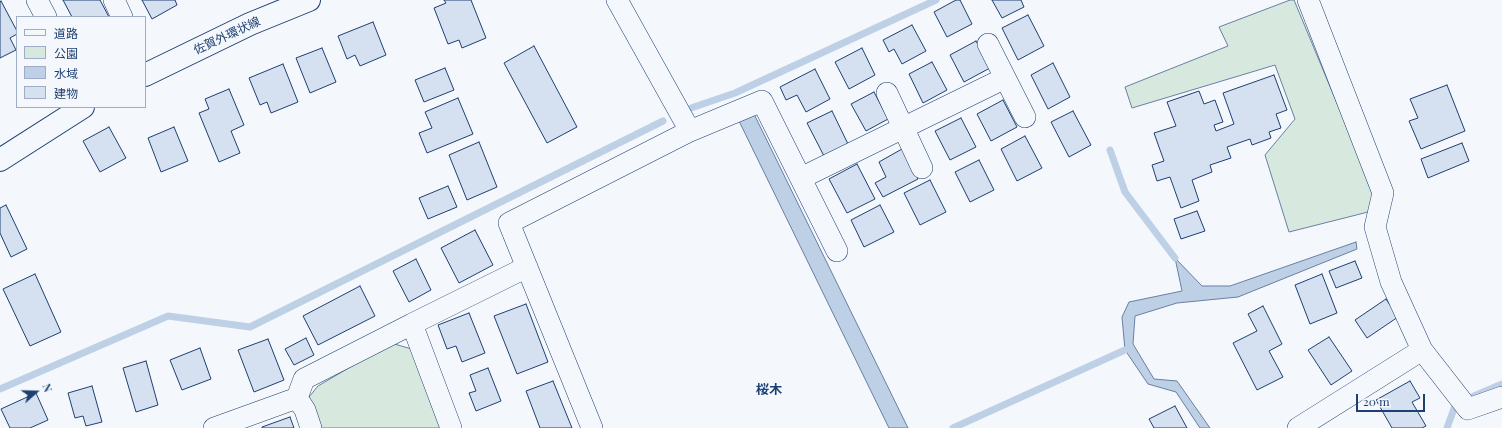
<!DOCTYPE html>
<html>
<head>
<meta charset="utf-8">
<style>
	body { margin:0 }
	#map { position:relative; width:1502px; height:428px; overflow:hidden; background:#f4f7fb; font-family:"Playfair Display","Noto Sans JP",serif }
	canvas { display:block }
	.legend { position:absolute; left:16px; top:16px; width:130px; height:92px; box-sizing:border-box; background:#f4f7fb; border:1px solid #9eadc5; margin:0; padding:5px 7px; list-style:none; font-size:12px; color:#1d3f73 }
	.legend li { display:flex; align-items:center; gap:8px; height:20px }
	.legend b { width:20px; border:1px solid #9eadc5 }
	.north { position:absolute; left:16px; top:372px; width:40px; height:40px; -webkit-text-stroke:3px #f4f7fb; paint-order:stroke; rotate:70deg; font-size:11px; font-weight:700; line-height:16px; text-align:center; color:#1d3f73 }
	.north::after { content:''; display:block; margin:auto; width:14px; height:18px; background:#1d3f73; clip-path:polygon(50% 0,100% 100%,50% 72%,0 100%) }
	.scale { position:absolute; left:1356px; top:394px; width:69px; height:18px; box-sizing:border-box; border:2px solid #1d3f73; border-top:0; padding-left:5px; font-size:12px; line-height:14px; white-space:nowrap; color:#1d3f73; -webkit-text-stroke:3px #f4f7fb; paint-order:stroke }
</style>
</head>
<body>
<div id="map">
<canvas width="1502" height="428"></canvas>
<ul class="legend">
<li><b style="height:5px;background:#f4f7fb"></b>道路</li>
<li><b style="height:11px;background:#d7e8df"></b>公園</li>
<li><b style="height:11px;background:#bed0e5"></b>水域</li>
<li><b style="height:11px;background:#d5e0f0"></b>建物</li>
</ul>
<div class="north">N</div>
<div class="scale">20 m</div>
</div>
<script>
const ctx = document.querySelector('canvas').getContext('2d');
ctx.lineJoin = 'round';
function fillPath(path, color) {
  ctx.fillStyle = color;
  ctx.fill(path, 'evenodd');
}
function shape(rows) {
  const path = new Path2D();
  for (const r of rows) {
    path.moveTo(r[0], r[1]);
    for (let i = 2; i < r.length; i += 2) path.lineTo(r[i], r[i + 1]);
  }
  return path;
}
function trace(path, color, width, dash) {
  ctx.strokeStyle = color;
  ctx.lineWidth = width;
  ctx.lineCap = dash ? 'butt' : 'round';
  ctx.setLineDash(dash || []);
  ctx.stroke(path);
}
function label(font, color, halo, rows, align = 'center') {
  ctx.font = font + ' "Playfair Display","Noto Sans JP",serif';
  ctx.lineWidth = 3;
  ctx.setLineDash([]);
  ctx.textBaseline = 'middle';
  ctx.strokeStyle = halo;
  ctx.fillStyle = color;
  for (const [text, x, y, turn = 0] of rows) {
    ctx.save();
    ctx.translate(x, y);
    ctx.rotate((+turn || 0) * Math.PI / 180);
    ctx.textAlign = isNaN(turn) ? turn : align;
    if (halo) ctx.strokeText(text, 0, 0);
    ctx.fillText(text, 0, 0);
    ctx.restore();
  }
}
const green = shape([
	[1290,0,1294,0,1376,197,1372,211,1289,232,1265,155,1295,119,1275,65,1132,108,1125,87,1228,46,1219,27,1290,0],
	[391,343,415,350,443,428,320,428,309,397,318,386,391,343]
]);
fillPath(green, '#d7e8df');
trace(green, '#687fa3', 1);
const water = shape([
	[754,114,908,428,889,428,739,121,754,114],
	[1356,242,1357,249,1238,297,1177,303,1135,316,1133,344,1154,379,1177,381,1210,428,1200,428,1176,392,1148,384,1125,350,1122,317,1129,302,1182,291,1175,258,1202,286,1230,286,1356,242]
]);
fillPath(water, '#bed0e5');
trace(water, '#687fa3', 1);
trace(shape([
	[691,108,735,93,936,0],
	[1110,150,1125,192,1175,258],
	[0,389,168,316,250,327,663,121],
	[1474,396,1502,384],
	[953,428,1125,350],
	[1447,428,1455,406]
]), '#bed0e5', 7);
const building = shape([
	[63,0,100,0,109,17,72,17,63,0],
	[142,0,175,0,177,5,152,19,142,0],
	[444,0,471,0,486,38,462,48,459,40,448,44,434,8,446,3,444,0],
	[956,0,960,0,972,24,947,37,934,12,956,0],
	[992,0,1021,0,1024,7,1002,18,992,0],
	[1,1,17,31,17,34,10,38,16,50,0,58,0,2,1,1],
	[1028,15,1044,46,1018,60,1002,28,1028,15],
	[373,22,386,55,360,66,355,55,347,59,338,36,373,22],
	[912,25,926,51,902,64,894,49,889,52,883,40,912,25],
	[976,41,990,68,964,82,950,55,976,41],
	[534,46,577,127,547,143,504,63,534,46],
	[322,48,336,82,310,93,296,58,322,48],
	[862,48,875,75,849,89,835,62,862,48],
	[932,62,947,90,923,103,909,74,932,62],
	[1053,63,1070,97,1048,109,1031,75,1053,63],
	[283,64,298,102,271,113,267,102,260,105,249,78,283,64],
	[445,68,454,90,424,102,415,80,445,68],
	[815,69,830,99,806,112,797,95,786,100,780,87,815,69],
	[1274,75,1287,110,1276,114,1281,128,1269,132,1271,138,1252,145,1250,139,1227,147,1231,158,1210,165,1212,172,1192,180,1199,201,1181,208,1170,177,1157,181,1152,165,1164,161,1154,133,1176,126,1167,102,1199,91,1204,104,1215,100,1223,122,1214,125,1216,131,1234,124,1223,93,1274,75],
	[1447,85,1465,131,1421,149,1409,121,1418,118,1410,99,1447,85],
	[229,89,244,125,231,131,240,153,219,162,199,113,209,109,205,99,229,89],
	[874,92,888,119,866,131,851,104,874,92],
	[458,98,473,134,427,153,419,133,432,128,425,112,458,98],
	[1003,100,1017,127,991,141,977,114,1003,100],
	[832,111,848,144,824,156,807,123,832,111],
	[1073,111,1091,145,1069,157,1051,122,1073,111],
	[961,118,976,147,950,160,935,131,961,118],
	[109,127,126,158,100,172,83,141,109,127],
	[174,127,188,161,161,172,148,138,174,127],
	[1025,136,1042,168,1017,181,1001,149,1025,136],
	[479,142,497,187,467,200,449,155,479,142],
	[1462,143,1469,161,1428,178,1421,159,1462,143],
	[902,149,918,179,883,197,875,183,886,177,879,162,902,149],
	[979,160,994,190,970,202,955,172,979,160],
	[857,164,875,199,847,213,829,179,857,164],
	[930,180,946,212,920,225,904,193,930,180],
	[448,186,457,207,428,219,419,198,448,186],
	[6,205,27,249,11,257,0,233,0,208,6,205],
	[880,205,894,232,864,247,851,220,880,205],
	[1197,211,1205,231,1181,239,1174,219,1197,211],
	[475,230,493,265,459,283,441,248,475,230],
	[416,259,431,290,409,302,393,271,416,259],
	[1355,261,1362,278,1336,288,1329,271,1355,261],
	[35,274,61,332,30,346,3,289,35,274],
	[1322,274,1337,313,1310,324,1295,285,1322,274],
	[360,286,375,316,318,345,303,316,360,286],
	[1386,299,1398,317,1367,338,1355,320,1386,299],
	[526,304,548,362,517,374,494,316,526,304],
	[1263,306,1282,344,1269,351,1283,377,1257,390,1233,343,1257,331,1248,314,1263,306],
	[469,313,485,353,462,362,456,346,447,349,438,325,469,313],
	[1329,337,1352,371,1331,385,1308,350,1329,337],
	[306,338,314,355,294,365,285,349,306,338],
	[268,339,284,380,254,392,238,350,268,339],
	[200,348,211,379,182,390,170,360,200,348],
	[146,361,158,405,136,412,123,368,146,361],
	[488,368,501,401,476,411,469,393,476,391,470,375,488,368],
	[553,381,572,428,540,428,526,391,553,381],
	[1410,381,1420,398,1412,402,1426,426,1422,428,1392,428,1376,400,1410,381],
	[92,386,102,422,86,426,83,416,75,418,68,393,92,386],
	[36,393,48,420,30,428,10,428,1,409,36,393],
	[1175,406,1187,428,1154,428,1149,419,1175,406],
	[290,417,294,428,262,428,262,427,290,417]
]);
fillPath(building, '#d5e0f0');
trace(building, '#1d3f73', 1);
const street = shape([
	[37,0,46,17],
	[114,0,122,17],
	[1308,0,1383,193,1375,227,1391,282,1422,350,1468,409,1502,397],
	[988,44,1025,117],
	[887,93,922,168],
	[690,131,762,101,837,251],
	[801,178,1005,78],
	[297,398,304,379,412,324],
	[214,428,297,398,305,410,311,428],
	[451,428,412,324,527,267],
	[592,428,509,223,690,131,617,0],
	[1298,428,1422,350]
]);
const primary = shape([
	[145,75,250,24,309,0],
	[0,160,83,107]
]);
trace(street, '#1d3f73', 22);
trace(primary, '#1d3f73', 24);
trace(street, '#f4f7fb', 21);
trace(primary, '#f4f7fb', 22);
label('12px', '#1d3f73', '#f4f7fb', [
	["佐賀外環状線",227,36,-25]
]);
label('bold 13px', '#1d3f73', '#f4f7fb', [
	["桜木",769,390]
]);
</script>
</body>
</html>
